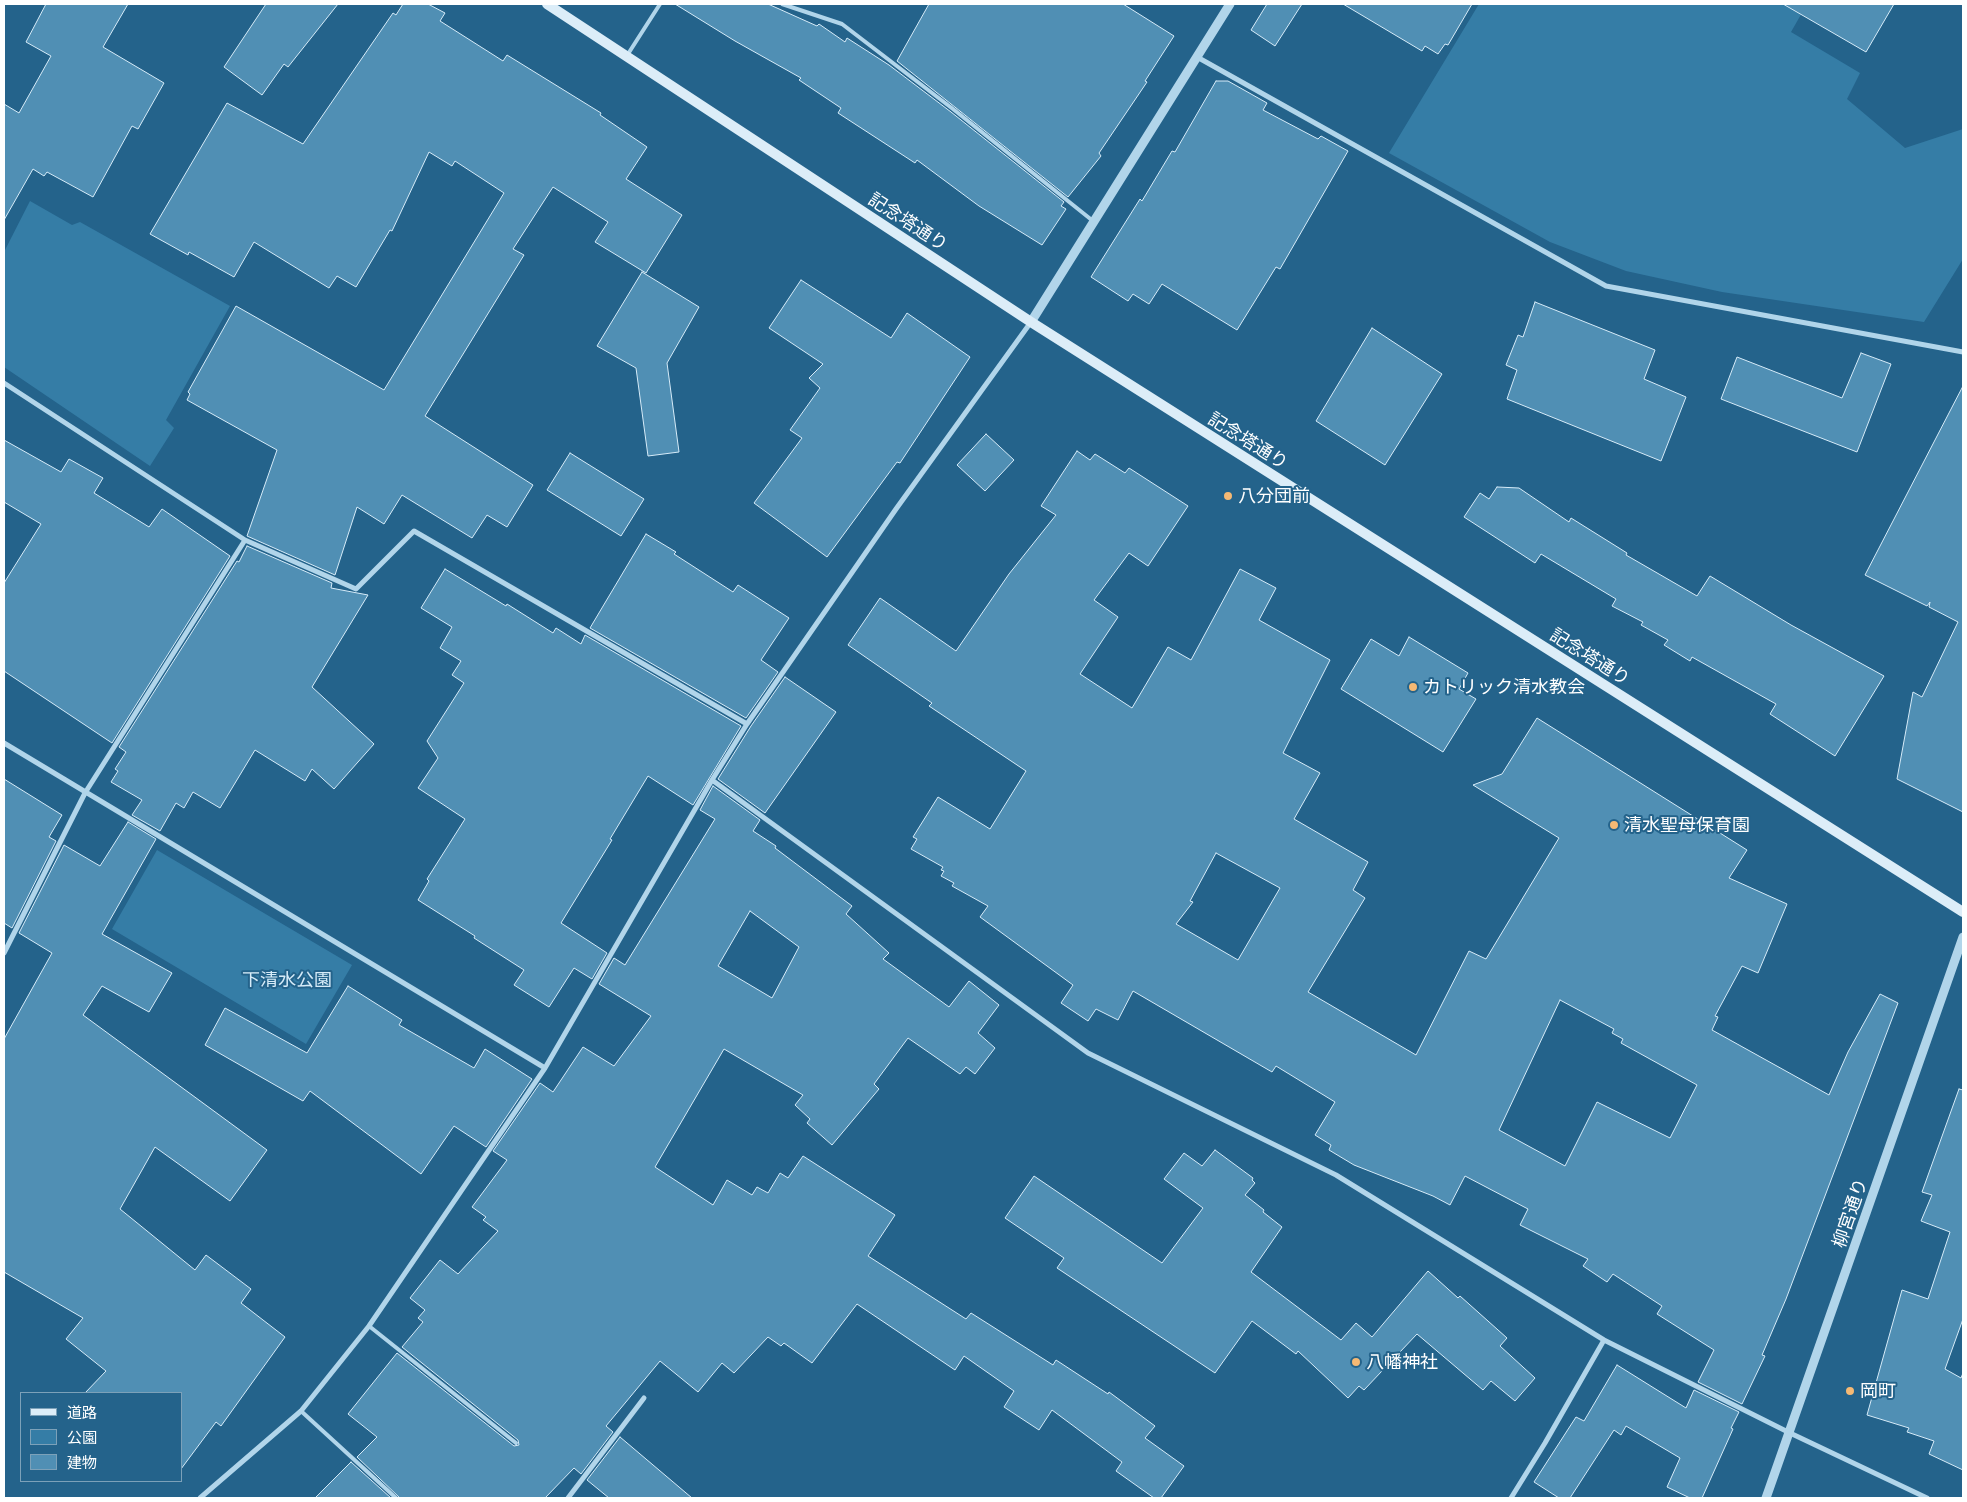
<!DOCTYPE html>
<html>
<head>
<meta charset="utf-8">
<style>
	body { margin:0 }
	#map { position:relative; width:1967px; height:1502px; overflow:hidden; background:#24638b; font-family:Commissioner,"Noto Sans JP",sans-serif }
	canvas { display:block }
	.frame { position:absolute; inset:0; border:5px solid #fff; pointer-events:none }
	.legend { position:absolute; left:20px; top:1392px; width:162px; height:90px; box-sizing:border-box; background:#24638b; border:1px solid #7ca1b9; margin:0; padding:6px 9px; list-style:none; font-size:15px; color:#fff }
	.legend li { display:flex; align-items:center; gap:10px; height:25px }
	.legend b { width:25px; border:1px solid #7ca1b9 }
</style>
</head>
<body>
<div id="map">
<canvas width="1967" height="1502"></canvas>
<div class="frame"></div>
<ul class="legend">
<li><b style="height:6px;background:#dcedf8"></b>道路</li>
<li><b style="height:14px;background:#357da6"></b>公園</li>
<li><b style="height:14px;background:#508fb4"></b>建物</li>
</ul>
</div>
<script>
const ctx = document.querySelector('canvas').getContext('2d');
ctx.lineJoin = 'round';
function fillPath(path, color) {
  ctx.fillStyle = color;
  ctx.fill(path, 'evenodd');
}
function shape(rows) {
  const path = new Path2D();
  for (const r of rows) {
    path.moveTo(r[0], r[1]);
    for (let i = 2; i < r.length; i += 2) path.lineTo(r[i], r[i + 1]);
  }
  return path;
}
function trace(path, color, width, dash) {
  ctx.strokeStyle = color;
  ctx.lineWidth = width;
  ctx.lineCap = dash ? 'butt' : 'round';
  ctx.setLineDash(dash || []);
  ctx.stroke(path);
}
function label(font, color, halo, rows, align = 'center') {
  ctx.font = font + ' Commissioner,"Noto Sans JP",sans-serif';
  ctx.lineWidth = 4;
  ctx.setLineDash([]);
  ctx.textBaseline = 'middle';
  ctx.strokeStyle = halo;
  ctx.fillStyle = color;
  for (const [text, x, y, turn = 0] of rows) {
    ctx.save();
    ctx.translate(x, y);
    ctx.rotate((+turn || 0) * Math.PI / 180);
    ctx.textAlign = isNaN(turn) ? turn : align;
    if (halo) ctx.strokeText(text, 0, 0);
    ctx.fillText(text, 0, 0);
    ctx.restore();
  }
}
fillPath(shape([
	[1479,4,1807,4,1791,32,1860,73,1847,99,1905,148,1963,129,1963,259,1924,322,1722,292,1626,271,1550,242,1389,153],
	[30,201,72,225,80,222,230,306,166,420,174,428,150,466,4,367,4,252],
	[157,850,352,965,306,1044,112,929]
]), '#357da6');
const building = shape([
	[46,4,128,4,103,47,164,83,138,129,132,126,93,197,47,172,44,176,33,169,4,220,4,104,19,113,51,56,26,42,46,4],
	[266,4,338,4,288,67,284,64,262,95,224,67,266,4],
	[403,4,428,4,445,13,440,21,503,61,507,55,601,113,600,115,647,147,626,179,682,215,646,273,595,242,608,222,553,187,513,249,524,255,425,416,533,485,507,527,487,515,472,538,402,495,384,524,357,507,335,575,247,536,277,450,187,400,190,394,188,392,236,306,384,390,504,193,455,161,452,166,429,152,392,231,390,230,356,287,337,276,329,288,254,242,234,277,189,252,188,255,150,234,227,103,303,144,393,13,396,15,403,4],
	[675,4,768,4,817,26,819,24,845,42,847,38,889,65,951,112,1064,202,1061,206,1066,209,1042,245,979,206,917,160,915,163,838,113,841,108,799,80,801,78,735,41,675,4],
	[929,4,1123,4,1174,36,1145,81,1147,82,1099,153,1101,156,1068,197,897,61,929,4],
	[1267,4,1302,4,1275,46,1251,30,1267,4],
	[1343,4,1472,4,1448,45,1445,44,1438,54,1425,46,1422,51,1343,4],
	[1783,4,1894,4,1866,52,1783,4],
	[1216,81,1228,81,1267,103,1263,110,1318,139,1321,136,1348,151,1280,269,1276,267,1237,330,1162,284,1149,304,1133,294,1128,301,1091,277,1140,199,1142,201,1172,151,1175,152,1216,81],
	[642,272,699,307,667,363,679,452,648,456,636,368,597,346,642,272],
	[801,280,891,338,907,313,970,357,900,463,897,462,827,557,754,503,802,438,790,430,820,388,809,378,823,364,769,328,801,280],
	[1535,302,1655,350,1644,379,1686,397,1661,461,1507,399,1517,370,1506,365,1518,335,1523,337,1535,302],
	[1372,328,1442,374,1385,465,1316,421,1372,328],
	[1861,353,1891,364,1857,452,1721,399,1737,357,1842,398,1861,353],
	[1963,386,1963,812,1897,779,1913,692,1922,697,1958,622,1929,607,1930,602,1927,606,1865,575,1963,386],
	[986,434,1014,460,985,491,957,465,986,434],
	[4,440,61,472,69,459,103,478,94,493,149,527,162,509,230,556,112,743,4,671,4,583,41,524,4,502,4,440],
	[1077,451,1090,460,1095,454,1125,473,1129,468,1188,506,1148,566,1129,553,1094,600,1118,617,1080,674,1132,708,1168,647,1191,660,1240,569,1276,588,1259,620,1330,660,1283,753,1320,773,1294,819,1368,862,1353,890,1365,898,1308,992,1416,1055,1469,951,1486,959,1559,838,1473,785,1502,774,1537,718,1747,850,1729,878,1787,904,1758,973,1742,966,1715,1016,1718,1017,1712,1030,1829,1095,1848,1052,1880,994,1898,1003,1786,1299,1762,1355,1765,1356,1742,1404,1698,1382,1714,1350,1657,1314,1662,1306,1613,1274,1607,1282,1583,1266,1588,1259,1520,1225,1528,1209,1465,1176,1450,1205,1433,1196,1354,1165,1329,1150,1331,1145,1315,1135,1335,1102,1276,1066,1272,1072,1133,991,1118,1020,1096,1009,1088,1021,1061,1003,1073,985,980,917,988,906,952,886,954,883,941,876,944,871,941,870,943,867,911,849,917,839,913,837,938,797,990,829,1026,771,929,706,932,703,848,645,880,598,956,651,1009,574,1056,515,1041,506,1077,451],
	[1216,853,1280,888,1238,960,1176,924,1193,902,1190,901,1216,853],
	[1560,1000,1614,1029,1612,1033,1623,1039,1621,1043,1697,1085,1670,1138,1597,1102,1565,1166,1499,1130,1560,1000],
	[570,453,644,499,621,536,547,490,570,453],
	[1497,487,1519,488,1569,522,1571,518,1627,553,1626,555,1697,596,1710,576,1791,625,1884,676,1835,756,1770,714,1776,704,1692,657,1690,661,1664,645,1668,640,1641,625,1643,622,1612,606,1616,599,1541,554,1535,563,1464,517,1480,493,1489,499,1497,487],
	[646,534,676,552,674,554,733,592,738,585,789,618,761,660,778,672,746,718,590,628,646,534],
	[247,546,332,583,331,588,368,595,312,687,374,744,334,789,312,769,305,781,255,750,220,808,193,792,184,808,176,803,160,831,132,815,142,800,111,782,118,771,115,769,126,752,119,747,237,561,239,562,247,546],
	[445,569,506,606,507,604,553,633,556,628,581,644,585,635,741,726,693,805,648,776,610,839,612,840,561,923,607,953,592,979,574,968,549,1007,514,985,524,970,474,938,475,936,418,900,429,881,427,879,465,819,418,788,438,758,427,741,464,683,452,675,461,661,440,648,452,627,421,608,445,569],
	[1409,637,1468,673,1459,689,1476,699,1443,752,1341,689,1371,639,1399,656,1409,637],
	[785,677,836,712,765,813,718,779,751,726,785,677],
	[4,779,62,815,49,837,56,841,12,928,4,923,4,779],
	[713,786,760,820,753,831,776,846,775,848,852,906,846,914,889,953,883,959,949,1007,969,981,999,1005,978,1033,995,1048,975,1074,966,1067,960,1074,908,1038,874,1084,879,1089,832,1145,807,1123,810,1119,795,1105,803,1095,724,1049,655,1167,713,1205,727,1180,752,1195,757,1187,768,1193,780,1173,788,1178,803,1156,895,1215,868,1256,966,1319,971,1313,1053,1365,1056,1360,1108,1394,1109,1392,1155,1426,1145,1438,1184,1466,1161,1498,1154,1498,1116,1471,1122,1462,1052,1410,1039,1430,1004,1407,1014,1391,964,1356,955,1370,857,1304,812,1363,784,1343,781,1346,768,1337,734,1373,722,1363,698,1392,660,1361,606,1426,613,1432,581,1474,574,1468,545,1498,400,1498,357,1457,377,1437,348,1414,397,1353,514,1446,519,1445,518,1440,402,1347,423,1322,418,1318,425,1310,410,1298,440,1260,458,1274,498,1231,483,1220,486,1217,472,1207,507,1160,493,1151,540,1083,553,1092,583,1047,614,1066,651,1016,599,984,614,958,625,965,715,819,700,810,713,786],
	[750,911,799,947,772,998,718,966,750,911],
	[128,822,156,839,102,934,172,973,149,1012,102,986,83,1015,267,1150,230,1201,155,1147,120,1209,195,1270,206,1255,251,1289,241,1303,285,1337,221,1426,216,1422,181,1469,181,1393,85,1393,106,1371,66,1339,83,1318,4,1272,4,1039,52,953,19,933,64,845,100,866,128,822],
	[348,986,402,1020,399,1025,474,1068,485,1049,532,1079,486,1147,454,1126,421,1174,310,1091,303,1101,205,1045,225,1008,307,1053,348,986],
	[1959,1089,1963,1090,1963,1319,1945,1369,1961,1378,1963,1373,1963,1470,1929,1454,1934,1441,1907,1432,1909,1428,1867,1415,1902,1290,1928,1299,1950,1232,1921,1221,1932,1195,1922,1192,1959,1089],
	[1215,1150,1253,1178,1252,1180,1255,1183,1245,1195,1264,1210,1263,1212,1282,1227,1251,1272,1341,1340,1356,1323,1372,1337,1428,1271,1458,1298,1460,1296,1507,1338,1500,1346,1535,1378,1515,1401,1491,1381,1483,1390,1417,1334,1364,1390,1359,1386,1348,1398,1298,1351,1296,1354,1252,1321,1215,1373,1057,1268,1064,1258,1005,1218,1034,1176,1162,1263,1203,1208,1164,1179,1184,1153,1202,1166,1215,1150],
	[1617,1365,1686,1408,1694,1390,1739,1412,1731,1428,1733,1429,1702,1498,1690,1498,1667,1487,1680,1458,1626,1426,1621,1435,1614,1430,1570,1498,1559,1498,1534,1482,1576,1417,1584,1421,1617,1365],
	[620,1437,692,1498,609,1498,587,1480,620,1437],
	[351,1462,391,1498,315,1498,351,1462]
]);
fillPath(building, '#508fb4');
trace(building, '#d6ebf8', 1);
trace(shape([
	[782,4,842,24,953,109,1093,221],
	[628,54,660,4],
	[369,1326,516,1443],
	[301,1411,396,1498]
]), '#b1d5ea', 4);
trace(shape([
	[1197,57,1606,286,1963,352],
	[4,383,245,540],
	[4,743,545,1068],
	[712,780,1088,1053,1336,1175,1604,1340,1790,1433,1927,1498],
	[4,953,85,793,245,540,356,589,414,531,747,724],
	[200,1498,301,1411,369,1326,545,1068,712,780,747,724,896,509,1031,322],
	[568,1498,644,1398],
	[1511,1498,1545,1443,1604,1340]
]), '#b1d5ea', 5);
trace(shape([
	[1031,322,1230,4],
	[1766,1498,1963,937]
]), '#b1d5ea', 9);
trace(shape([
	[547,4,1031,322,1963,912]
]), '#dcedf8', 10);
for (const [x, y, r, color] of [
	[1228,496,5,"#f5b974"],
	[1413,687,5,"#f5b974"],
	[1614,825,5,"#f5b974"],
	[1356,1362,5,"#f5b974"],
	[1850,1391,5,"#f5b974"]
]) {
  const dot = new Path2D();
  dot.arc(x, y, r, 0, 2 * Math.PI);
  ctx.fillStyle = color;
  ctx.fill(dot);
  trace(dot, '#24638b', 2);
}
label('18px', '#fff', '#24638b', [
	["記念塔通り",908,222,33],
	["記念塔通り",1248,441,32],
	["記念塔通り",1590,657,32],
	["柳宮通り",1850,1213,-71]
]);
label('18px', '#fff', '#24638b', [
	["八分団前",1238,496],
	["カトリック清水教会",1423,687],
	["清水聖母保育園",1624,825],
	["八幡神社",1366,1362],
	["岡町",1860,1391]
], 'left');
label('18px', '#d6ebf8', '#24638b', [
	["下清水公園",287,980]
]);
</script>
</body>
</html>
